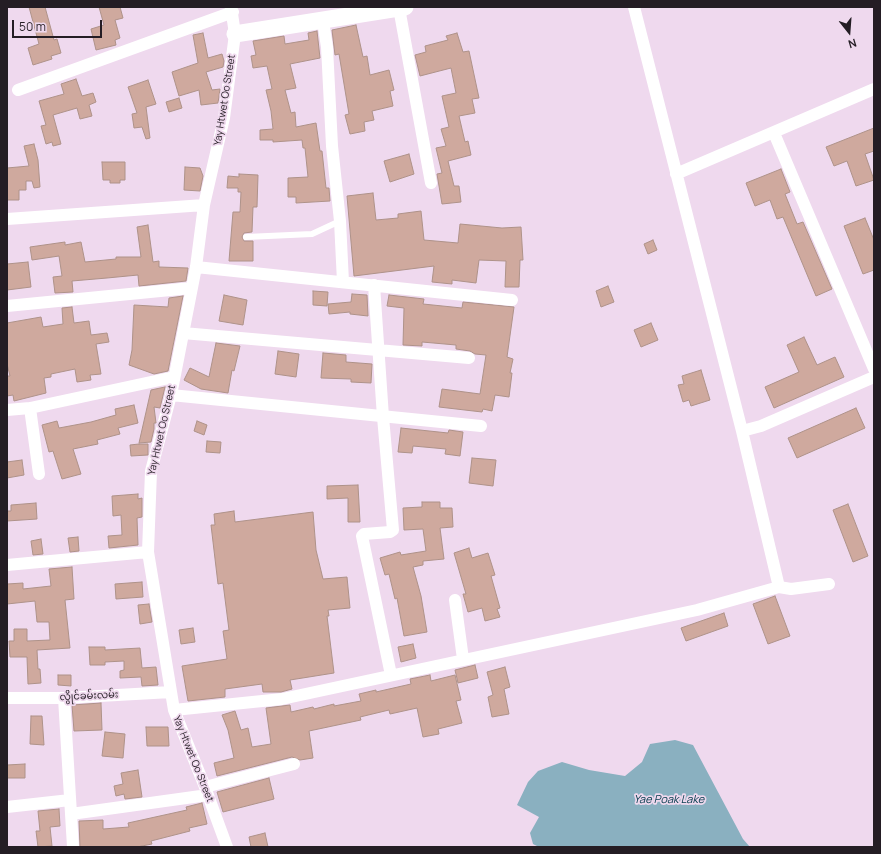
<!DOCTYPE html>
<html>
<head>
<meta charset="utf-8">
<style>
	body { margin:0 }
	#map { position:relative; width:881px; height:854px; overflow:hidden; background:#efd9ee; font-family:Manrope,sans-serif }
	canvas { display:block }
	.frame { position:absolute; inset:0; border:8px solid #241d24; pointer-events:none }
	.north { position:absolute; left:829px; top:12px; width:40px; height:40px; -webkit-text-stroke:3px #efd9ee; paint-order:stroke; rotate:163deg; font-size:11px; font-weight:700; line-height:16px; text-align:center; color:#241d24 }
	.north::after { content:''; display:block; margin:auto; width:14px; height:18px; background:#241d24; clip-path:polygon(50% 0,100% 100%,50% 72%,0 100%) }
	.scale { position:absolute; left:12px; top:20px; width:90px; height:18px; box-sizing:border-box; border:2px solid #241d24; border-top:0; padding-left:5px; font-size:12px; line-height:14px; white-space:nowrap; color:#241d24; -webkit-text-stroke:3px #efd9ee; paint-order:stroke }
</style>
</head>
<body>
<div id="map">
<canvas width="881" height="854"></canvas>
<div class="frame"></div>
<div class="north">N</div>
<div class="scale">50 m</div>
</div>
<script>
const ctx = document.querySelector('canvas').getContext('2d');
ctx.lineJoin = 'round';
function fillPath(path, color) {
  ctx.fillStyle = color;
  ctx.fill(path, 'evenodd');
}
function shape(rows) {
  const path = new Path2D();
  for (const r of rows) {
    path.moveTo(r[0], r[1]);
    for (let i = 2; i < r.length; i += 2) path.lineTo(r[i], r[i + 1]);
  }
  return path;
}
function trace(path, color, width, dash) {
  ctx.strokeStyle = color;
  ctx.lineWidth = width;
  ctx.lineCap = dash ? 'butt' : 'round';
  ctx.setLineDash(dash || []);
  ctx.stroke(path);
}
function label(font, color, halo, rows, align = 'center') {
  ctx.font = font + ' Manrope,"Noto Sans Myanmar",sans-serif';
  ctx.lineWidth = 3.5;
  ctx.setLineDash([]);
  ctx.textBaseline = 'middle';
  ctx.strokeStyle = halo;
  ctx.fillStyle = color;
  for (const [text, x, y, turn = 0] of rows) {
    ctx.save();
    ctx.translate(x, y);
    ctx.rotate((+turn || 0) * Math.PI / 180);
    ctx.textAlign = isNaN(turn) ? turn : align;
    if (halo) ctx.strokeText(text, 0, 0);
    ctx.fillText(text, 0, 0);
    ctx.restore();
  }
}
fillPath(shape([
	[675,740,693,745,743,839,750,847,539,847,533,844,530,833,539,817,517,805,528,782,538,771,562,762,589,770,625,776,642,762,650,744]
]), '#8ab0c0');
const building = shape([
	[29,7,45,7,54,40,57,39,61,53,51,56,52,59,33,65,28,48,39,44,29,7],
	[99,7,120,7,123,18,115,20,120,38,115,40,116,45,96,50,91,29,104,25,99,7],
	[356,25,363,57,367,56,370,75,389,70,394,90,390,91,393,106,372,111,374,120,364,122,365,131,350,134,345,115,349,114,339,54,335,55,332,30,356,25],
	[317,31,320,58,290,64,296,88,285,90,291,113,295,112,296,127,316,123,320,151,322,151,326,188,329,188,330,201,296,203,296,197,288,197,288,178,308,177,305,148,303,148,302,140,273,142,273,140,260,140,260,130,273,129,271,111,266,90,272,89,267,66,253,68,251,56,256,55,253,41,284,36,285,44,309,40,308,33,317,31],
	[203,33,208,58,222,54,224,61,223,67,206,72,212,90,220,89,218,103,201,105,199,90,179,96,172,72,198,63,193,35,203,33],
	[457,33,463,52,469,51,479,98,472,99,475,113,459,116,465,142,468,141,471,155,448,161,454,186,459,186,461,202,442,204,437,174,442,173,436,148,446,146,441,129,449,127,442,96,456,93,451,68,420,76,415,55,426,52,425,46,448,40,446,36,457,33],
	[76,79,82,96,93,93,96,102,89,105,92,116,80,119,77,108,53,115,61,144,53,146,52,142,46,144,41,126,46,125,39,101,64,94,61,84,76,79],
	[148,80,156,104,146,107,150,138,146,139,142,127,134,128,132,114,137,113,128,87,148,80],
	[179,98,182,108,169,112,166,102,179,98],
	[874,128,874,151,865,154,874,180,856,186,847,161,834,166,826,147,874,128],
	[34,144,38,160,40,187,34,188,32,181,26,181,26,190,19,190,19,200,7,200,7,168,29,166,24,146,34,144],
	[409,154,414,174,390,182,384,161,409,154],
	[102,162,125,162,125,180,120,180,120,183,110,183,110,180,103,180,102,162],
	[185,167,200,168,203,176,200,191,184,190,185,167],
	[781,169,790,192,785,194,797,224,803,222,832,289,816,296,783,217,777,219,770,200,755,206,746,183,781,169],
	[239,174,258,175,257,207,253,207,252,232,244,233,242,237,244,241,253,241,253,261,229,261,233,212,240,212,241,192,238,192,238,188,227,188,228,176,239,177,239,174],
	[373,193,376,220,398,218,398,214,421,211,424,240,458,243,460,224,502,228,521,227,523,260,520,260,519,287,505,287,506,261,479,260,476,283,452,280,452,284,432,282,434,266,354,276,347,196,373,193],
	[865,218,874,240,874,270,863,274,844,226,865,218],
	[148,225,153,262,159,261,159,267,188,268,186,281,139,286,138,275,107,278,72,281,73,292,55,293,53,277,62,276,59,256,32,260,30,247,65,242,65,245,81,242,85,262,116,259,116,257,141,257,137,227,148,225],
	[653,240,657,250,648,254,644,244,653,240],
	[28,262,31,287,7,290,7,264,28,262],
	[608,286,614,302,601,307,596,291,608,286],
	[313,291,328,292,327,306,313,305,313,291],
	[352,294,367,295,368,316,350,314,350,312,329,314,328,304,351,302,352,294],
	[224,295,247,300,243,325,219,321,224,295],
	[389,295,424,299,423,304,462,308,463,302,514,307,507,357,513,359,510,373,512,373,509,397,495,395,492,411,483,409,482,412,439,407,442,389,480,394,486,355,475,354,470,351,456,349,456,345,422,342,422,346,403,345,404,308,387,306,389,295],
	[183,296,168,371,154,374,129,365,132,350,134,305,168,307,169,298,183,296],
	[72,307,74,323,89,321,91,335,107,333,109,342,96,344,101,374,90,375,91,380,77,382,75,369,51,374,51,377,44,378,46,393,14,401,13,395,7,396,7,376,10,376,7,364,7,323,41,317,43,327,63,324,62,308,72,307],
	[651,323,658,340,641,347,634,330,651,323],
	[804,337,817,365,835,357,844,377,774,408,765,387,799,372,787,345,804,337],
	[216,343,240,346,234,371,232,370,228,393,201,389,184,380,190,368,209,377,216,343],
	[278,351,299,354,296,377,275,374,278,351],
	[323,353,346,355,346,362,372,364,371,383,351,382,351,379,321,378,323,353],
	[701,370,710,400,691,406,689,400,683,402,678,385,684,384,682,376,701,370],
	[165,387,160,408,154,407,156,423,154,423,154,429,151,442,139,443,151,390,165,387],
	[134,405,138,423,118,428,120,434,97,440,98,444,73,449,81,474,62,479,53,451,49,452,42,425,57,421,59,428,91,422,116,415,115,409,134,405],
	[856,408,865,428,797,458,788,438,856,408],
	[197,421,207,425,204,435,194,431,197,421],
	[401,428,448,433,449,430,463,432,460,456,445,454,446,449,413,446,412,453,398,452,401,428],
	[207,441,221,442,220,453,206,452,207,441],
	[139,444,148,444,148,455,131,456,130,445,139,444],
	[472,458,496,460,493,486,469,483,472,458],
	[22,460,24,475,7,478,7,462,22,460],
	[358,485,360,522,348,522,348,498,327,499,327,486,358,485],
	[138,494,138,499,142,498,142,517,137,518,138,545,109,548,108,536,122,535,121,515,113,516,112,496,138,494],
	[422,502,440,502,440,508,452,508,453,527,440,528,444,559,423,561,423,565,413,567,421,596,427,632,404,636,397,598,395,599,389,574,385,575,380,558,400,552,401,555,426,551,423,529,404,530,403,508,422,507,422,502],
	[36,503,37,519,7,521,7,511,11,511,11,505,36,503],
	[848,504,868,556,853,562,833,510,848,504],
	[234,511,235,522,313,512,316,550,323,579,347,577,350,608,328,610,329,616,327,616,334,673,290,680,292,689,281,692,263,692,262,684,225,689,225,697,188,701,182,666,227,659,223,631,229,630,223,583,218,584,211,525,215,525,214,514,234,511],
	[78,537,79,551,70,552,68,538,78,537],
	[41,539,43,554,33,555,31,541,41,539],
	[469,548,472,558,488,553,495,575,491,576,500,608,497,609,500,617,485,621,482,608,468,612,463,594,466,594,454,553,469,548],
	[72,567,74,599,65,600,70,648,37,650,38,669,40,669,41,683,28,684,27,657,10,657,9,641,14,641,14,629,27,629,27,641,50,640,49,622,37,622,35,601,7,604,7,584,23,583,23,589,51,586,49,569,72,567],
	[142,582,143,597,116,599,115,584,142,582],
	[775,596,790,636,768,644,753,604,775,596],
	[149,604,152,622,140,624,138,605,149,604],
	[724,613,728,626,686,641,681,628,724,613],
	[193,628,195,642,181,644,179,630,193,628],
	[413,644,416,658,401,662,398,647,413,644],
	[89,647,105,647,105,650,140,648,142,668,156,667,158,685,142,686,141,677,120,678,120,671,124,670,124,661,105,662,105,665,90,665,89,647],
	[475,665,478,678,458,683,455,670,475,665],
	[505,667,510,687,504,689,509,714,492,717,488,697,493,695,487,672,505,667],
	[58,675,71,675,71,686,58,685,58,675],
	[430,675,431,681,455,675,461,700,456,701,462,723,438,729,439,734,423,737,417,708,390,714,389,710,360,717,361,720,309,731,313,758,300,760,292,757,217,776,214,763,234,758,228,730,222,715,235,711,241,730,248,728,252,747,271,744,266,708,290,705,291,712,313,707,314,709,334,704,334,706,361,701,359,694,376,690,376,692,411,684,410,679,430,675],
	[101,703,102,730,74,731,72,705,101,703],
	[31,716,42,716,44,745,30,744,31,716],
	[146,727,168,727,169,746,147,746,146,727],
	[105,732,125,734,123,758,102,756,105,732],
	[25,764,25,778,7,778,7,765,25,764],
	[138,770,142,797,125,799,124,794,116,796,114,786,123,784,121,773,138,770],
	[269,778,274,799,223,812,217,792,269,778],
	[202,803,207,824,189,828,190,831,151,841,152,844,137,847,80,847,79,821,103,820,103,829,129,827,128,823,187,810,186,807,202,803],
	[59,809,60,826,50,827,52,846,38,847,36,831,40,831,38,811,59,809],
	[265,833,268,847,251,847,249,837,265,833]
]);
fillPath(building, '#cfa99e');
trace(building, '#ae9289', 1);
trace(shape([
	[246,237,312,234,340,221]
]), '#fff', 6);
trace(shape([
	[634,7,742,431,779,587],
	[399,8,431,183],
	[323,21,327,47,332,146,340,221,343,282],
	[18,90,233,12],
	[774,133,874,369],
	[676,174,874,89],
	[7,219,204,205],
	[196,267,512,300],
	[374,285,383,417,393,530,390,532,364,534,362,536,391,675],
	[7,306,191,288],
	[183,333,469,358],
	[171,395,481,426],
	[30,408,39,474],
	[7,410,30,408,174,377],
	[742,431,761,426,874,377],
	[7,565,148,552],
	[455,600,463,659],
	[7,698,64,698,171,692],
	[64,698,73,847],
	[174,710,282,699,697,610,779,587,791,589,829,584],
	[205,787,294,764],
	[7,807,70,800],
	[71,814,208,795],
	[227,847,205,787,174,710,148,552,151,471,171,395,196,267,204,205,224,118,235,34,231,7]
]), '#fff', 12);
trace(shape([
	[235,34,405,7]
]), '#fff', 17);
label('10px', '#241d24', '#efd9ee', [
	["Yay Htwet Oo Street",225,100,-81],
	["Yay Htwet Oo Street",162,430,-77],
	["လွိုင်ခမ်းလမ်း",89,696,-3],
	["Yay Htwet Oo Street",193,759,68]
]);
label('italic 11px', '#00394a', '#efd9ee', [
	["Yae Poak Lake",669,800]
]);
</script>
</body>
</html>
